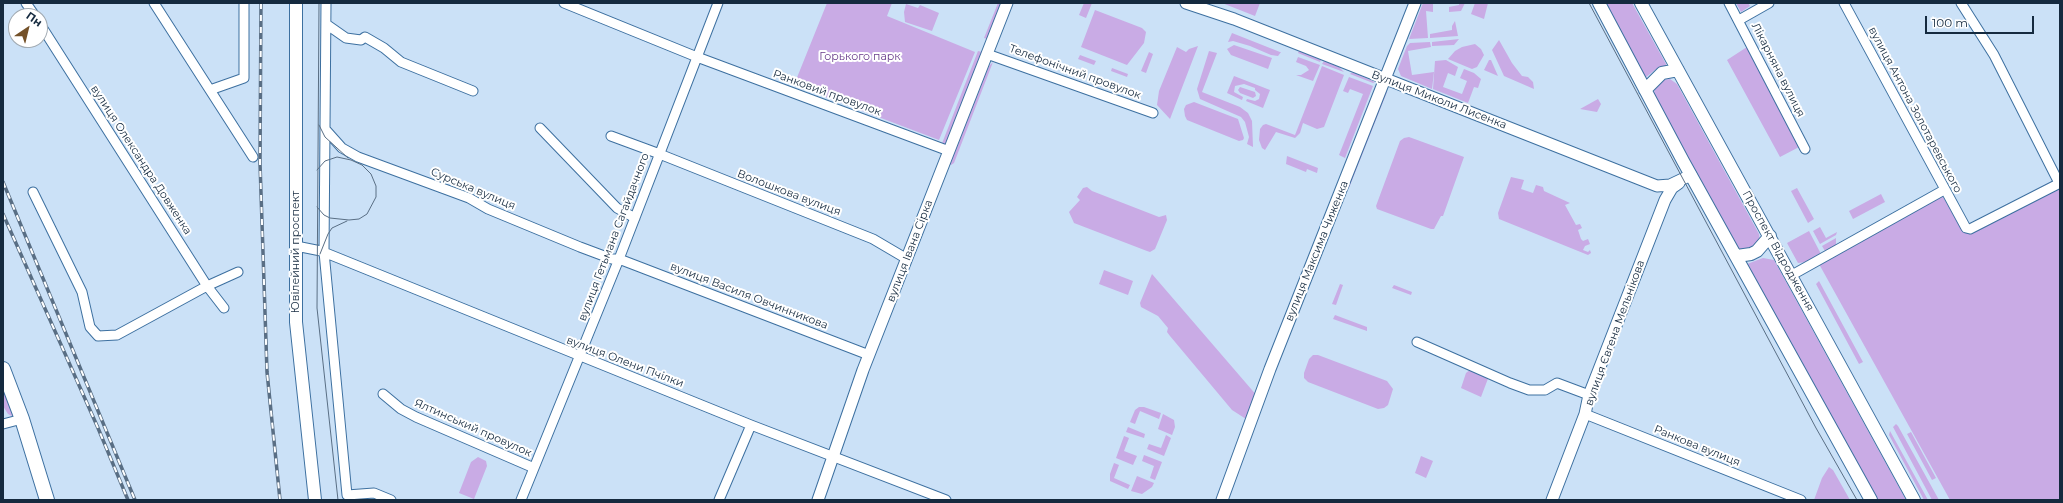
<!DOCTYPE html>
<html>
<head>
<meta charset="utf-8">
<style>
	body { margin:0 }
	#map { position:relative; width:2063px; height:503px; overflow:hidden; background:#cbe1f7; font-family:Montserrat,sans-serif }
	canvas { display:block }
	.frame { position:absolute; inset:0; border:4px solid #152a3f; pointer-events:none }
	.north { position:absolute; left:8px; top:8px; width:40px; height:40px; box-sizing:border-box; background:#fff; border:1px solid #a1aab2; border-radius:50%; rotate:35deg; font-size:11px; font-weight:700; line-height:16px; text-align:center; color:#152a3f }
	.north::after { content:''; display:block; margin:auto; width:14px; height:18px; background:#745129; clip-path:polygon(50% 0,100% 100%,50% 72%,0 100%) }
	.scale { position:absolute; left:1925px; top:16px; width:109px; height:18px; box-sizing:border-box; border:2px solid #152a3f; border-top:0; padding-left:5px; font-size:12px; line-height:14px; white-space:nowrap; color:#152a3f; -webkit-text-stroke:3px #fff; paint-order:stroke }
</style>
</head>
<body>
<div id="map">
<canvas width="2063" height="503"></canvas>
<div class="frame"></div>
<div class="north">Пн</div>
<div class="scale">100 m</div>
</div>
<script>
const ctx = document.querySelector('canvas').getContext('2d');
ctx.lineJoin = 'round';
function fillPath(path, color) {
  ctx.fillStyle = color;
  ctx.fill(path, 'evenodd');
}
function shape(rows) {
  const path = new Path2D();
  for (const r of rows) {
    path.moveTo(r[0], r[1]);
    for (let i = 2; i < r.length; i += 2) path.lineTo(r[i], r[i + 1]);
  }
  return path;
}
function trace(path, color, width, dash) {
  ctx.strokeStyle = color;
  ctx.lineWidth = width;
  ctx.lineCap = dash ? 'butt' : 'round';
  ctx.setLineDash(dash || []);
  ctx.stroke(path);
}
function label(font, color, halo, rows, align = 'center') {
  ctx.font = font + ' Montserrat,sans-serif';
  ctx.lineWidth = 4;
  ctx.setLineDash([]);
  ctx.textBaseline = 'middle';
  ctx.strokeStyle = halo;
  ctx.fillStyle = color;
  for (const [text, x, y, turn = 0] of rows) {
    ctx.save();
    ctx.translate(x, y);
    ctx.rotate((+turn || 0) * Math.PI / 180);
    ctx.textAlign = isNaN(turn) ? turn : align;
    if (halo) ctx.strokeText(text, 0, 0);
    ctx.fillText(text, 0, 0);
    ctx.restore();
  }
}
fillPath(shape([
	[827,3,892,3,887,16,975,52,939,140,794,85],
	[998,3,1001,3,987,39,984,38],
	[1084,3,1092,3,1086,18,1079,15],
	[1222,3,1260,3,1255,16],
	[1423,3,1433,3,1433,12,1426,11,1428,38,1409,39],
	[1459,3,1465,3,1461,11,1449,12,1449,7,1459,5],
	[1475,3,1488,3,1484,19,1471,14],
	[1609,3,1632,3,1666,64,1666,67,1656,69,1645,78,1606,6],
	[1736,3,1748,3,1750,6,1741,12],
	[906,4,918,8,920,5,939,13,932,31,905,22,904,12],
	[1095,10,1142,28,1146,32,1144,43,1127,65,1081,47],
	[1455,21,1458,36,1430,38,1430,34,1452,30,1452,26],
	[1232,33,1280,52,1281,52,1278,56,1271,55,1250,46,1233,41,1228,42],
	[1459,39,1454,45,1432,46,1432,42],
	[1499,40,1512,63,1522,76,1528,77,1533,82,1534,89,1504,76,1492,50],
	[1430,42,1431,47,1408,51,1412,75,1434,72,1432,89,1401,76,1398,69,1407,46,1410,43],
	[1475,44,1481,49,1484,55,1477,67,1472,69,1448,59,1455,51,1462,47],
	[1234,45,1272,58,1268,69,1231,55,1227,49],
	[1198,46,1170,119,1157,105,1159,91,1177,47,1186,52,1189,49],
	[1747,47,1801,146,1780,157,1727,60],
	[978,51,982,52,944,148,941,146],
	[1209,51,1217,53,1202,92,1240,107,1248,113,1252,121,1253,147,1247,144,1249,137,1245,122,1241,117,1200,99,1197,89],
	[1299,51,1321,60,1320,62,1298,53],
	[1149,52,1153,54,1146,73,1141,71],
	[1080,55,1096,61,1094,65,1078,59],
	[1298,57,1320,65,1313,81,1296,75,1301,75,1309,70,1306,66,1296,62],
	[1446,60,1458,67,1455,76,1448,73,1443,87,1462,94,1467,81,1460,78,1464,69,1474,73,1481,79,1478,88,1474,87,1468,103,1433,89,1435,61],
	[1489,60,1491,60,1498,76,1484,70],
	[1324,61,1339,67,1344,72,1322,64],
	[993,62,954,163,951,165,950,165,989,66],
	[1322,66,1344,75,1324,127,1317,129,1303,123,1300,133,1295,138,1276,132,1265,150,1262,148,1259,140,1260,129,1263,125,1266,124,1295,135],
	[1112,68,1128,74,1127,77,1111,71],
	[1351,73,1354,73,1375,82,1373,83,1350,74],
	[1234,76,1270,90,1263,108,1246,101,1247,99,1255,101,1259,99,1260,94,1255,90,1255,88,1244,84,1235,86,1234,92,1243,97,1242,100,1227,93],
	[1349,77,1373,86,1345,158,1339,155,1363,94,1350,89,1348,93,1343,91],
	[1670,79,1677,84,1759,234,1760,242,1746,252,1738,250,1654,94,1655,86,1663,80],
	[1240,87,1255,92,1256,96,1253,98,1240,93,1238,90],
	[1385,91,1387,92,1349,188,1348,184],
	[1598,99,1601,104,1597,112,1580,109],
	[1194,102,1238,119,1244,138,1243,140,1239,141,1187,120,1185,116,1184,109,1186,105],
	[1409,137,1464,157,1443,216,1441,216,1434,229,1431,229,1377,209,1376,206,1400,141,1404,138],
	[1287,156,1318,168,1317,173,1307,169,1306,172,1286,164],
	[1511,177,1524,180,1521,189,1533,193,1536,185,1543,187,1544,191,1570,203,1565,205,1576,225,1580,224,1582,228,1578,230,1581,239,1583,241,1588,239,1590,244,1585,246,1583,250,1588,252,1590,250,1591,253,1588,255,1499,219,1498,213],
	[2060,177,2060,500,1950,500,1819,264,1942,195,1959,225,1970,224],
	[1087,187,1092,191,1159,217,1166,215,1167,220,1155,249,1150,252,1147,251,1074,223,1069,212,1080,200,1077,197,1083,188],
	[1797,188,1814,219,1808,223,1791,191],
	[1881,194,1885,202,1853,219,1849,211],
	[1820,227,1826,238,1837,232,1836,235,1820,244,1813,231],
	[1809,231,1821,254,1807,262,1798,263,1787,243],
	[1836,238,1836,245,1825,251,1822,246],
	[1763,258,1774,260,1906,500,1877,500,1747,264],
	[1104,270,1133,281,1128,295,1099,284],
	[1152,274,1258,397,1246,419,1232,410,1170,336,1167,332,1168,328,1158,316,1141,307,1140,303],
	[1819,281,1863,362,1859,364,1816,284],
	[1340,284,1343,285,1336,305,1332,304],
	[1394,285,1412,292,1411,295,1392,288],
	[1335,315,1367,327,1367,331,1333,319],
	[1313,355,1318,355,1387,381,1393,389,1388,405,1384,408,1378,409,1308,382,1304,378,1304,373,1309,359],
	[1471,369,1489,376,1481,397,1461,388,1466,373],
	[3,375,14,417,8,414,3,406],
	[1139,407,1144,407,1161,413,1159,419,1140,411,1135,424,1130,422,1135,410],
	[1163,414,1174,420,1175,427,1172,435,1158,429],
	[1896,424,1898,426,1939,500,1932,500,1893,427],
	[1128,427,1145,434,1144,438,1126,432],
	[1890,431,1928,500,1924,500,1889,435],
	[1911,432,1936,478,1932,480,1907,434],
	[1166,435,1171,438,1164,456,1147,449,1149,444,1161,448],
	[1124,436,1129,438,1124,451,1137,456,1133,465,1116,458],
	[1144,455,1162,462,1155,480,1150,478,1154,466,1142,461],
	[1421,456,1433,461,1426,478,1415,473],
	[478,457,486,461,487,466,474,499,459,493,471,462],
	[1114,463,1119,465,1114,478,1130,485,1128,489,1110,481,1110,474],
	[1829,467,1833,470,1850,500,1814,500,1822,478],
	[1137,476,1154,483,1152,487,1142,494,1131,491]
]), '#c9abe5');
const minor = shape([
	[26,3,35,16],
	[154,3,253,157],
	[326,3,324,252,347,495,374,493,391,500],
	[564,3,697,57,949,151],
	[1729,3,1805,149],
	[1844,3,1966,228,1970,229,2060,183],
	[1961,3,1994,55,2059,183],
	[1739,20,1769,3],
	[40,24,207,286,224,308],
	[326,24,346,38,361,40,365,37,384,48,401,62,473,91],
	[987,54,1153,113],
	[210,90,244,78,244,3],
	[540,128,617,208,635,218],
	[325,129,342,148,358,157,469,198,488,209,580,247,612,259,619,259,869,355],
	[611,136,657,153,873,239,907,259],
	[33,192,82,292,90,327,98,336,117,335,207,286,238,272],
	[296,246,321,251,751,425,946,500],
	[1792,275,1944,190],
	[1417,342,1510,383,1529,390,1545,390,1557,383,1589,395],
	[383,394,401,409,416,417,534,468],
	[1585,414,1801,500],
	[3,424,22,419],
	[521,500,619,259,718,3],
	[719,500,751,425]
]);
const tertiary = shape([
	[1186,3,1234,19,1657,186,1670,185,1691,175],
	[818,500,863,370,1007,3],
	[1222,500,1270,369,1415,3],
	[1552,500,1585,414,1589,395,1665,200,1672,188,1679,183]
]);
const secondary = shape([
	[296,3,296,322,315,500],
	[1599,3,1683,161,1871,500],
	[1641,3,1914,500],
	[1645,90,1662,73,1678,70],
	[1737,256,1751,254,1757,251,1770,236]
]);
const primary = shape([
	[3,369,22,419,47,500]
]);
trace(minor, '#3d70a0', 11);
trace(tertiary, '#3d70a0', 13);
trace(secondary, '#3d70a0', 14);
trace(primary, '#3d70a0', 16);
trace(minor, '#fff', 9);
trace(tertiary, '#fff', 11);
trace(secondary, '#fff', 12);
trace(primary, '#fff', 14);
trace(shape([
	[319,3,317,308,338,500],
	[1589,3,1816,428,1857,500],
	[319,125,325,137,348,158],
	[317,170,325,161,337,157,351,160,362,165,371,174,376,186,376,197,367,214,359,219,349,220,330,218,324,215,317,207],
	[320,254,328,234,332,228,347,221]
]), '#596e84', 1);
const rail = shape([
	[261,3,260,163,267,372,280,500],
	[3,182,135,500],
	[3,214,98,428,128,500]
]);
trace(rail, '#596e84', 3.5);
trace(rail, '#fff', 2, [6]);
label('11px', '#673989', '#fff', [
	["Горького парк",860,57]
]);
label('11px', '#152a3f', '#fff', [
	["Лікарняна вулиця",1778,70,63],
	["Телефонічний провулок",1075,72,20],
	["Ранковий провулок",827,93,20],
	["Вулиця Миколи Лисенка",1439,100,21],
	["вулиця Антона Золотаревського",1915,110,62],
	["вулиця Олександра Довженка",141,160,57],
	["Сурська вулиця",473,189,23],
	["Волошкова вулиця",789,193,21],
	["вулиця Гетьмана Сагайдачного",614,237,-69],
	["вулиця Івана Сірка",910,251,-69],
	["вулиця Максима Чиженка",1317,251,-68],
	["Проспект Відродження",1778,251,61],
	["Ювілейний проспект",296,252,-90],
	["вулиця Василя Овчинникова",749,296,21],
	["вулиця Євгена Мельнікова",1615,333,-70],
	["вулиця Олени Пчілки",625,362,21],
	["Ялтинський провулок",473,428,24],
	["Ранкова вулиця",1697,446,22]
]);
</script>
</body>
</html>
